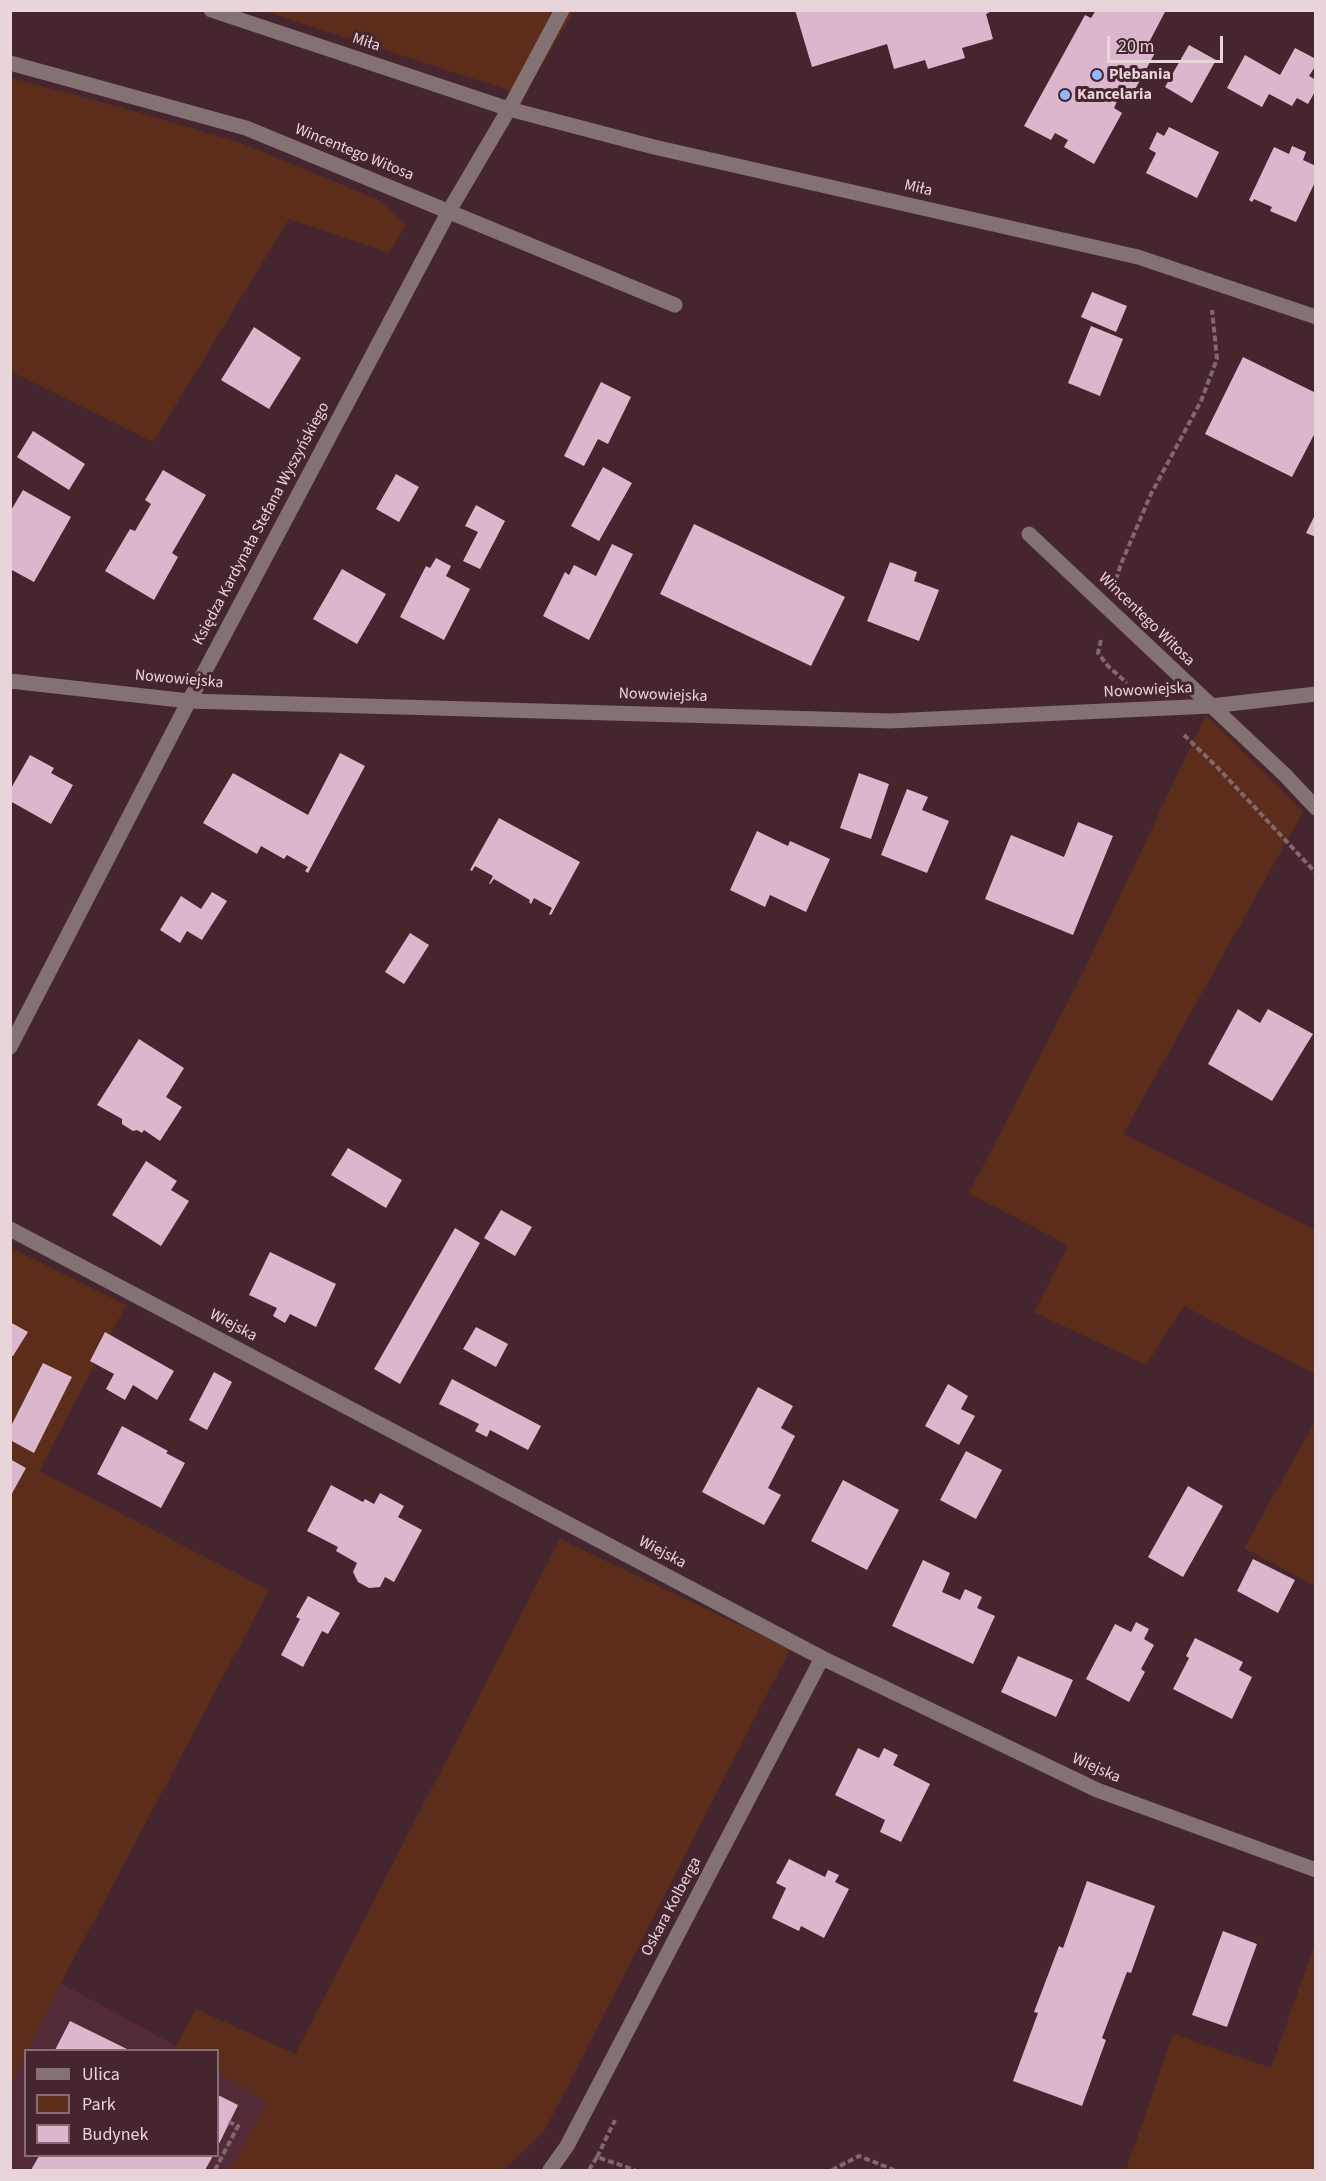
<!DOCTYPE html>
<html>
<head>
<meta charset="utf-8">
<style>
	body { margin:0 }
	#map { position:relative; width:1326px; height:2181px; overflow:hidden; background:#45262f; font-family:"Source Sans 3",sans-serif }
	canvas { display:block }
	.frame { position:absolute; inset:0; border:12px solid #e9d4d9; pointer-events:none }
	.legend { position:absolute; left:24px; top:2049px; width:195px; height:108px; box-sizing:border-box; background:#45262f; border:2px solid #876c73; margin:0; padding:8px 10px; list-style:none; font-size:18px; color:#e9d4d9 }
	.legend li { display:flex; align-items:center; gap:12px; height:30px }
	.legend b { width:30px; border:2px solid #876c73 }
	.scale { position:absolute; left:1107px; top:36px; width:116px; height:27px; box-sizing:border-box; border:3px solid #e9d4d9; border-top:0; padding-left:8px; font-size:18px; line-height:21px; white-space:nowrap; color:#e9d4d9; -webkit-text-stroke:4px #45262f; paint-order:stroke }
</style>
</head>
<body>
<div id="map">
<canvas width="1326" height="2181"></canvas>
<div class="frame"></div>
<ul class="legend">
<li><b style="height:8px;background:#837271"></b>Ulica</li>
<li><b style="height:16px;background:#5c2d1b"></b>Park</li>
<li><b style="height:16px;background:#dab7cc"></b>Budynek</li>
</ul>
<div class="scale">20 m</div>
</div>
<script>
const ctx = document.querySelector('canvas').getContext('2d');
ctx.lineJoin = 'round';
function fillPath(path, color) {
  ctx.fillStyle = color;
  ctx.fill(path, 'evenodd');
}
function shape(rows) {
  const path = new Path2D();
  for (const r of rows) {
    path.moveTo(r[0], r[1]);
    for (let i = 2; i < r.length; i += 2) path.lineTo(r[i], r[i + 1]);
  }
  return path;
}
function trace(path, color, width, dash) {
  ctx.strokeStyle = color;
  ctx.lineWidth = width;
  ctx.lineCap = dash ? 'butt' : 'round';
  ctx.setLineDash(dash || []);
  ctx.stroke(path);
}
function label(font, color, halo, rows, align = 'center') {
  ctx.font = font + ' "Source Sans 3",sans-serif';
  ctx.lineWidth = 6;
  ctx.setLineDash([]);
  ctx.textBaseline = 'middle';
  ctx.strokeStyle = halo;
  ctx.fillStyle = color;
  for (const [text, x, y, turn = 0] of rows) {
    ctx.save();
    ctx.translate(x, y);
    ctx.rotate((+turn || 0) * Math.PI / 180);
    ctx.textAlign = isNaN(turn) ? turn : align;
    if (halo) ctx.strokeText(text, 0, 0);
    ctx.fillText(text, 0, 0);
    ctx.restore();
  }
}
fillPath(shape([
	[61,1983,176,2046,183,2050,28,2050],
	[25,2055,26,2156,218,2156,218,2072,267,2103,233,2170,11,2170,10,2085]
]), '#522b37');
fillPath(shape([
	[263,11,574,11,524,95],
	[11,78,120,107,238,142,381,201,406,225,389,253,289,219,153,442,12,372,11,373],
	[1206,715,1303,812,1123,1134,1315,1230,1315,1374,1184,1306,1146,1365,1034,1312,1068,1245,969,1193,1084,971],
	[11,1248,126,1305,39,1471,269,1590,61,1983,28,2050,26,2050,25,2055,11,2085],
	[1315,1422,1315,1586,1244,1548],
	[560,1539,790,1649,545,2130,504,2170,230,2170,267,2103,218,2072,218,2050,183,2050,176,2046,196,2009,295,2054],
	[1315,1943,1315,2170,1126,2170,1173,2034,1271,2068]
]), '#5c2d1b');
fillPath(shape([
	[795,10,994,10,986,14,993,39,962,48,965,58,928,69,925,60,894,69,887,44,812,67],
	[1096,10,1166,10,1146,48,1155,53,1128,102,1119,97,1114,108,1122,113,1094,164,1064,147,1068,140,1055,133,1051,140,1024,126,1085,15,1091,18],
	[1189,45,1216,60,1192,103,1165,87],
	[1295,48,1316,59,1316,65,1309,76,1316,80,1316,90,1308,104,1297,98,1292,106,1269,94,1262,107,1227,88,1245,55,1280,75],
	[1169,127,1219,152,1197,198,1146,173,1156,153,1149,149,1157,132,1164,136],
	[1292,146,1306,152,1303,160,1316,166,1316,180,1296,222,1270,211,1272,207,1254,199,1252,202,1249,200,1274,147,1289,154],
	[1092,292,1127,306,1116,332,1081,317],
	[1091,326,1123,339,1100,396,1068,383],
	[254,327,301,358,269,409,221,380],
	[1243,357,1316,393,1316,431,1292,477,1205,434],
	[601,382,631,397,608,444,598,439,584,466,564,456],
	[33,431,85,464,69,490,17,457],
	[603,467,632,483,599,541,571,526],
	[163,470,206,495,172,553,178,557,154,600,105,571,130,529,135,531,151,504,145,500],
	[396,474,419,487,399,522,376,509],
	[23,490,71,517,34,582,10,569,10,512],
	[476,505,505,521,480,569,463,561,478,532,465,526],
	[1316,513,1316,537,1306,533],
	[694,524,845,597,811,666,660,594],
	[612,544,633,554,589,640,543,616,565,572,569,575,574,565,596,576],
	[436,558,451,566,446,576,470,589,444,640,400,617,426,566,430,568],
	[890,562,917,572,914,581,939,590,919,641,867,621],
	[342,569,386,594,357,644,313,619],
	[340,753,365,766,308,873,305,871,308,867,287,855,284,859,261,846,257,854,203,823,233,773,308,815],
	[30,755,54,768,51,773,73,785,51,824,10,801,10,790],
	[859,773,889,784,871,839,840,828],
	[907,789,928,797,922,810,949,821,927,873,881,855],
	[499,818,580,862,551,915,549,914,552,908,534,898,531,904,529,902,530,900,494,879,490,884,489,884,493,876,475,866,472,871,470,870],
	[1078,822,1113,836,1073,935,985,899,1011,835,1064,857],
	[757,831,788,846,790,841,830,859,806,912,770,895,765,907,730,890],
	[212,892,227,901,202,940,187,931,180,943,160,930,181,896,201,909],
	[410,933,429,945,404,984,385,972],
	[1238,1009,1260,1023,1268,1009,1313,1034,1272,1101,1208,1064],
	[139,1039,184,1068,166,1097,182,1107,160,1141,144,1130,142,1133,137,1130,133,1131,122,1124,122,1119,97,1105],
	[348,1148,402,1180,386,1208,331,1175],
	[146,1161,177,1181,171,1190,189,1201,161,1246,112,1215],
	[501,1210,532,1227,515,1256,484,1238],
	[455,1228,480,1243,400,1384,374,1369],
	[270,1252,336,1284,316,1327,290,1314,285,1323,273,1316,277,1308,249,1295],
	[10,1322,28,1332,13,1356,10,1355],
	[476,1327,508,1344,496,1367,463,1349],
	[105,1332,174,1371,157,1400,133,1385,125,1400,106,1389,114,1374,90,1361],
	[43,1363,72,1377,34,1453,10,1440,10,1428],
	[214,1372,232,1382,207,1430,189,1420],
	[452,1379,541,1426,528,1450,490,1430,487,1437,475,1431,479,1424,439,1404],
	[948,1384,968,1396,961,1409,975,1416,959,1445,925,1426],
	[758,1387,793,1406,781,1428,795,1436,768,1488,781,1495,764,1525,702,1492],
	[122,1426,168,1451,166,1453,185,1463,161,1508,97,1474],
	[966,1451,1002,1470,976,1519,940,1500],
	[10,1459,26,1468,10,1497],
	[843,1480,899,1510,867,1570,811,1541],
	[331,1485,363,1502,365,1499,374,1504,380,1493,404,1506,398,1517,422,1530,394,1582,385,1577,380,1587,369,1588,358,1582,353,1572,357,1563,336,1551,338,1547,307,1531],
	[1188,1486,1223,1506,1183,1577,1148,1557],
	[1253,1559,1295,1580,1278,1613,1237,1591],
	[923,1560,950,1573,942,1592,960,1600,965,1589,982,1597,977,1608,995,1616,973,1664,892,1626],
	[308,1596,340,1613,328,1634,322,1631,303,1667,281,1655,300,1619,296,1617],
	[1136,1622,1149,1629,1144,1639,1154,1645,1141,1669,1145,1672,1129,1702,1086,1679,1115,1624,1131,1632],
	[1195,1638,1243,1662,1239,1670,1252,1677,1232,1719,1173,1689,1189,1658,1186,1656],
	[1018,1656,1073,1680,1056,1717,1001,1692],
	[858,1748,879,1758,884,1748,898,1755,893,1765,930,1784,901,1842,880,1832,885,1820,835,1795],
	[789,1859,825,1877,828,1870,839,1875,835,1882,849,1889,824,1938,801,1926,799,1931,772,1918,786,1888,776,1883],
	[1087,1881,1155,1906,1131,1973,1127,1972,1102,2038,1106,2040,1082,2106,1013,2081,1038,2013,1034,2012,1059,1946,1063,1948],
	[1223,1931,1257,1944,1227,2027,1192,2015],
	[70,2021,129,2050,55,2050],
	[218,2095,238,2105,218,2146],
	[39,2156,213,2156,205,2170,31,2170]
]), '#dab7cc');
trace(shape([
	[1116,580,1121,564,1151,494,1201,401,1217,359,1212,310],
	[1101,640,1098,653,1108,666,1127,683],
	[1184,735,1218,768,1316,873],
	[597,2157,615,2120],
	[215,2170,238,2126,229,2122],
	[589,2170,597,2157,635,2170],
	[832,2170,859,2156,894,2170]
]), '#82676e', 4, [6, 3]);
trace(shape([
	[211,10,509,109,654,147,1138,257,1316,317],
	[10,63,246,128,675,305],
	[1029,534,1285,775,1316,808],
	[10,681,189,701,890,721,1211,706,1316,694],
	[10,1047,189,701,449,211,509,109,562,10],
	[10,1229,822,1658,1097,1790,1316,1870],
	[550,2170,567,2146,822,1658]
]), '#837271', 15);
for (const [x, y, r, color] of [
	[1097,75,6,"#94b7fd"],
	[1065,95,6,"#94b7fd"]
]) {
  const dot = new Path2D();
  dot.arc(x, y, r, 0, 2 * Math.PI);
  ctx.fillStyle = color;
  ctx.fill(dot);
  trace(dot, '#45262f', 2);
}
label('16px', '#e9d4d9', '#45262f', [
	["Miła",366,43,18],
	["Wincentego Witosa",354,153,22],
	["Miła",918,189,13],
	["Księdza Kardynała Stefana Wyszyńskiego",262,524,-62],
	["Wincentego Witosa",1146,620,44],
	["Nowowiejska",179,680,5],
	["Nowowiejska",1148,691,-3],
	["Nowowiejska",663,696,2],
	["Wiejska",233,1326,28],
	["Wiejska",662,1553,28],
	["Wiejska",1096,1769,24],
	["Oskara Kolberga",672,1907,-62]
]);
label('bold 16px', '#e9d4d9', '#45262f', [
	["Plebania",1109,75],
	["Kancelaria",1077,95]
], 'left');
</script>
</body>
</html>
